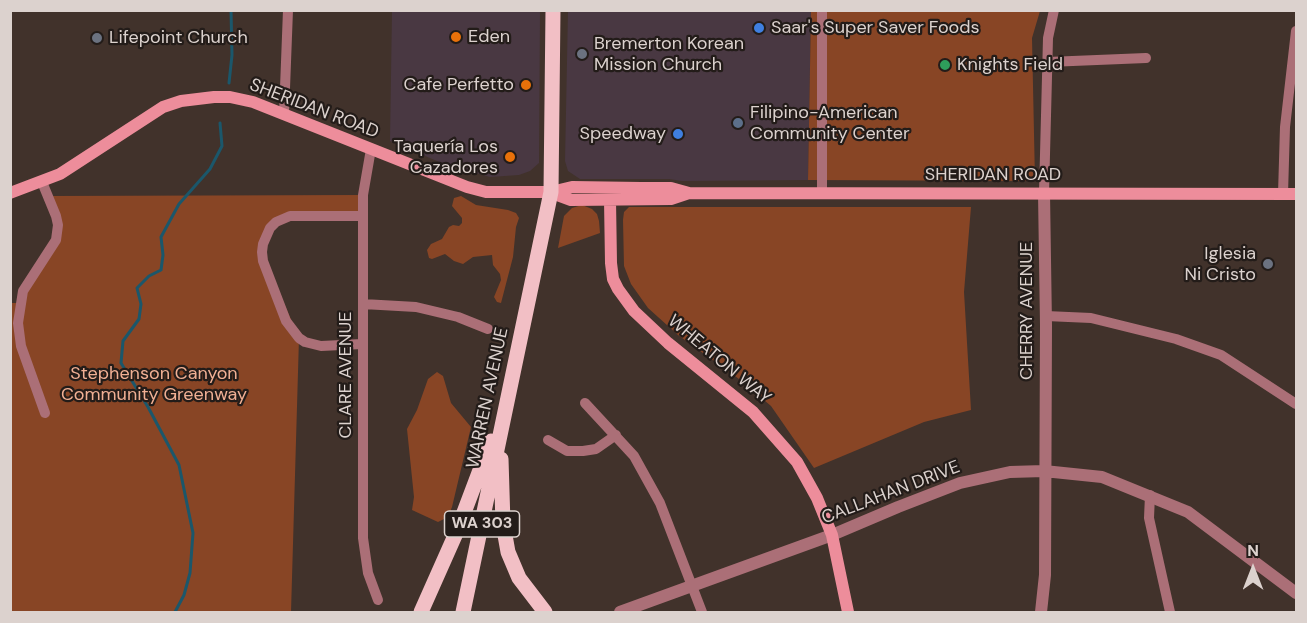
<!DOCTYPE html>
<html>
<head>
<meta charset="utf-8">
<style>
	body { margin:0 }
	#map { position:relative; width:1307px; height:623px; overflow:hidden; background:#41322b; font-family:"DM Sans",sans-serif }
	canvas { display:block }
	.frame { position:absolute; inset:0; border:12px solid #dcd2ce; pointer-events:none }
	.north { position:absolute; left:1223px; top:539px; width:60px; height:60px; -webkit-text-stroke:4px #231c19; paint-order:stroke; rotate:0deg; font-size:16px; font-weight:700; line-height:24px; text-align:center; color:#dcd2ce }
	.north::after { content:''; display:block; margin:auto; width:21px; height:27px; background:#dcd2ce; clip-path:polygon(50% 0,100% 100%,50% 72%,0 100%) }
</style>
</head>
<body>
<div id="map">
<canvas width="1307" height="623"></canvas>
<div class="frame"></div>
<div class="north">N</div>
</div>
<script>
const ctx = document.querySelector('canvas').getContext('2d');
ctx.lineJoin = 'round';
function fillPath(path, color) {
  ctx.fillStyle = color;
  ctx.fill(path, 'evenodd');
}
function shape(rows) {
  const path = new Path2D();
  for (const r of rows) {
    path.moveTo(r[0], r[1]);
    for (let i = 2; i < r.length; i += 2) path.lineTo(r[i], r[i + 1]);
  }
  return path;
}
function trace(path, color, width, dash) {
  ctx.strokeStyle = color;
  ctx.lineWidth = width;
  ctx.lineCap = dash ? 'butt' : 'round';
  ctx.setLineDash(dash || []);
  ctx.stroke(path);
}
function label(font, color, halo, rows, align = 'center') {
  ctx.font = font + ' "DM Sans",sans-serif';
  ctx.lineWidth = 4.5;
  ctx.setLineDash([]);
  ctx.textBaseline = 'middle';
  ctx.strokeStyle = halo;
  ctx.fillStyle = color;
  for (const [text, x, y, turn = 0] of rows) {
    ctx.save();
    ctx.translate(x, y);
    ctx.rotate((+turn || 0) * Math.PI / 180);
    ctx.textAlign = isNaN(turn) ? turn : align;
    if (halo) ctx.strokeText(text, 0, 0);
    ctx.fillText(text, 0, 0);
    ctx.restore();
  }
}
fillPath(shape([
	[392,11,540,11,539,163,530,171,519,175,490,177,444,164,390,141],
	[568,11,811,11,808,180,682,181,669,179,580,179,568,171,565,161]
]), '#493842');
fillPath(shape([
	[811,11,1040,11,1032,38,1035,181,808,180],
	[363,195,363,216,276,222,262,252,299,338,291,612,11,612,10,303,21,303,56,240,49,196],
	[461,196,476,205,508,210,516,213,519,218,516,227,513,257,501,303,497,302,494,297,501,280,500,274,493,265,492,255,473,257,463,264,454,261,445,254,432,259,429,258,427,250,431,244,442,239,449,227,453,225,459,226,462,223,462,218,452,206,454,198],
	[582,205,592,209,597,214,599,221,600,233,558,248,564,216,572,208],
	[629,207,971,207,964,292,971,410,924,422,814,468,771,406,739,379,678,335,648,308,631,284,624,266,623,220,624,212],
	[437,372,443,376,451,403,471,427,452,507,448,517,438,522,412,510,414,497,407,429,417,410,428,379]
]), '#884525');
trace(shape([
	[229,83,232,55,231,10],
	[175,612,184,595,190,573,193,533,179,465,148,407,121,363,123,341,139,319,141,304,137,288,149,276,161,270,163,255,161,237,179,204,210,169,222,146,220,123]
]), '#1b576b', 3);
trace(shape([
	[1048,62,1146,58],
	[284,114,288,10],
	[371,149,363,195,363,538,368,573,378,600],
	[42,182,56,216,58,225,56,240,23,291,18,323,21,346,45,413],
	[1044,193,1048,38,1054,10],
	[822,194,822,10],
	[1283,194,1285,127,1296,31],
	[363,304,416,307,458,317,488,329],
	[1046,316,1091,318,1176,339,1221,355,1296,404],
	[362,344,321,346,305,342,299,338,286,321,263,261,262,252,263,244,270,228,276,222,290,216,363,216],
	[585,403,634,456,660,503,702,612],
	[548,440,567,451,583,451,596,449,616,435],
	[1150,495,1149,518,1170,612]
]), '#ab6f77', 10);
trace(shape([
	[620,612,832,535,898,507,960,483,1010,472,1044,471,1102,477,1188,512,1296,593],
	[1041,612,1045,575,1046,325,1044,193]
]), '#ab6f77', 12);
trace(shape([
	[10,193,60,174,163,107,181,101,214,97,230,97,253,102,467,187,486,192,551,192,572,187,641,188,671,188,689,193,1296,194],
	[552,193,571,200,671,199,689,193],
	[610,200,611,263,613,279,618,289,634,311,668,343,753,412,797,462,817,498,832,535,848,612]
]), '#ed8d9b', 12);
trace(shape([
	[501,459,503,524,508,552,519,578,545,612],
	[421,612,457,531,491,441],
	[463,612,551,192,553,10]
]), '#f2bfc5', 15);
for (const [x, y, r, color] of [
	[759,28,6,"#3f7fe0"],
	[456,37,6,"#e8710a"],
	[97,38,6,"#6b7280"],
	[582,54,6,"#6b7280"],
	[945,65,6,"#2e9e5b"],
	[526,85,6,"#e8710a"],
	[738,123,6,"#5c6f8a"],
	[678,134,6,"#3f7fe0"],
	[510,157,6,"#e8710a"],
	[1268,264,6,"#6b7280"]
]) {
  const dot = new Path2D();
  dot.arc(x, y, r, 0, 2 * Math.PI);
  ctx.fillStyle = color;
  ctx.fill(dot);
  trace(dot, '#231c19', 2);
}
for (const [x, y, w] of [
	[482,524,75]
]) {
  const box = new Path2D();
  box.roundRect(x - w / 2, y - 13, w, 26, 4.5);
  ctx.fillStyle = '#231c19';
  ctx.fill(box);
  trace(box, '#dcd2ce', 1.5);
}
label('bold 16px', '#dcd2ce', null, [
	["WA 303",482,524]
]);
label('18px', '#dcd2ce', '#231c19', [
	["Saar's Super Saver Foods",771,28],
	["Eden",468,37],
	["Lifepoint Church",109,38],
	["Bremerton Korean",594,44],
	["Mission Church",594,65],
	["Knights Field",957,65],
	["Cafe Perfetto",514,85,"right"],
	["Filipino-American",750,113],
	["Community Center",750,134],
	["Speedway",666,134,"right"],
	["Taquería Los",498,147,"right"],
	["Cazadores",498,168,"right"],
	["Iglesia",1256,254,"right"],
	["Ni Cristo",1256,275,"right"]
], 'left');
label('18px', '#dcd2ce', '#231c19', [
	["SHERIDAN ROAD",314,109,21],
	["SHERIDAN ROAD",993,175],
	["CHERRY AVENUE",1027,311,-90],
	["WHEATON WAY",719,360,40],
	["CLARE AVENUE",346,375,-90],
	["WARREN AVENUE",488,398,-78],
	["CALLAHAN DRIVE",891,493,-21]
]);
label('18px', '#f1b094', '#231c19', [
	["Stephenson Canyon",154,374],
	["Community Greenway",154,395]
]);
</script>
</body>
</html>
